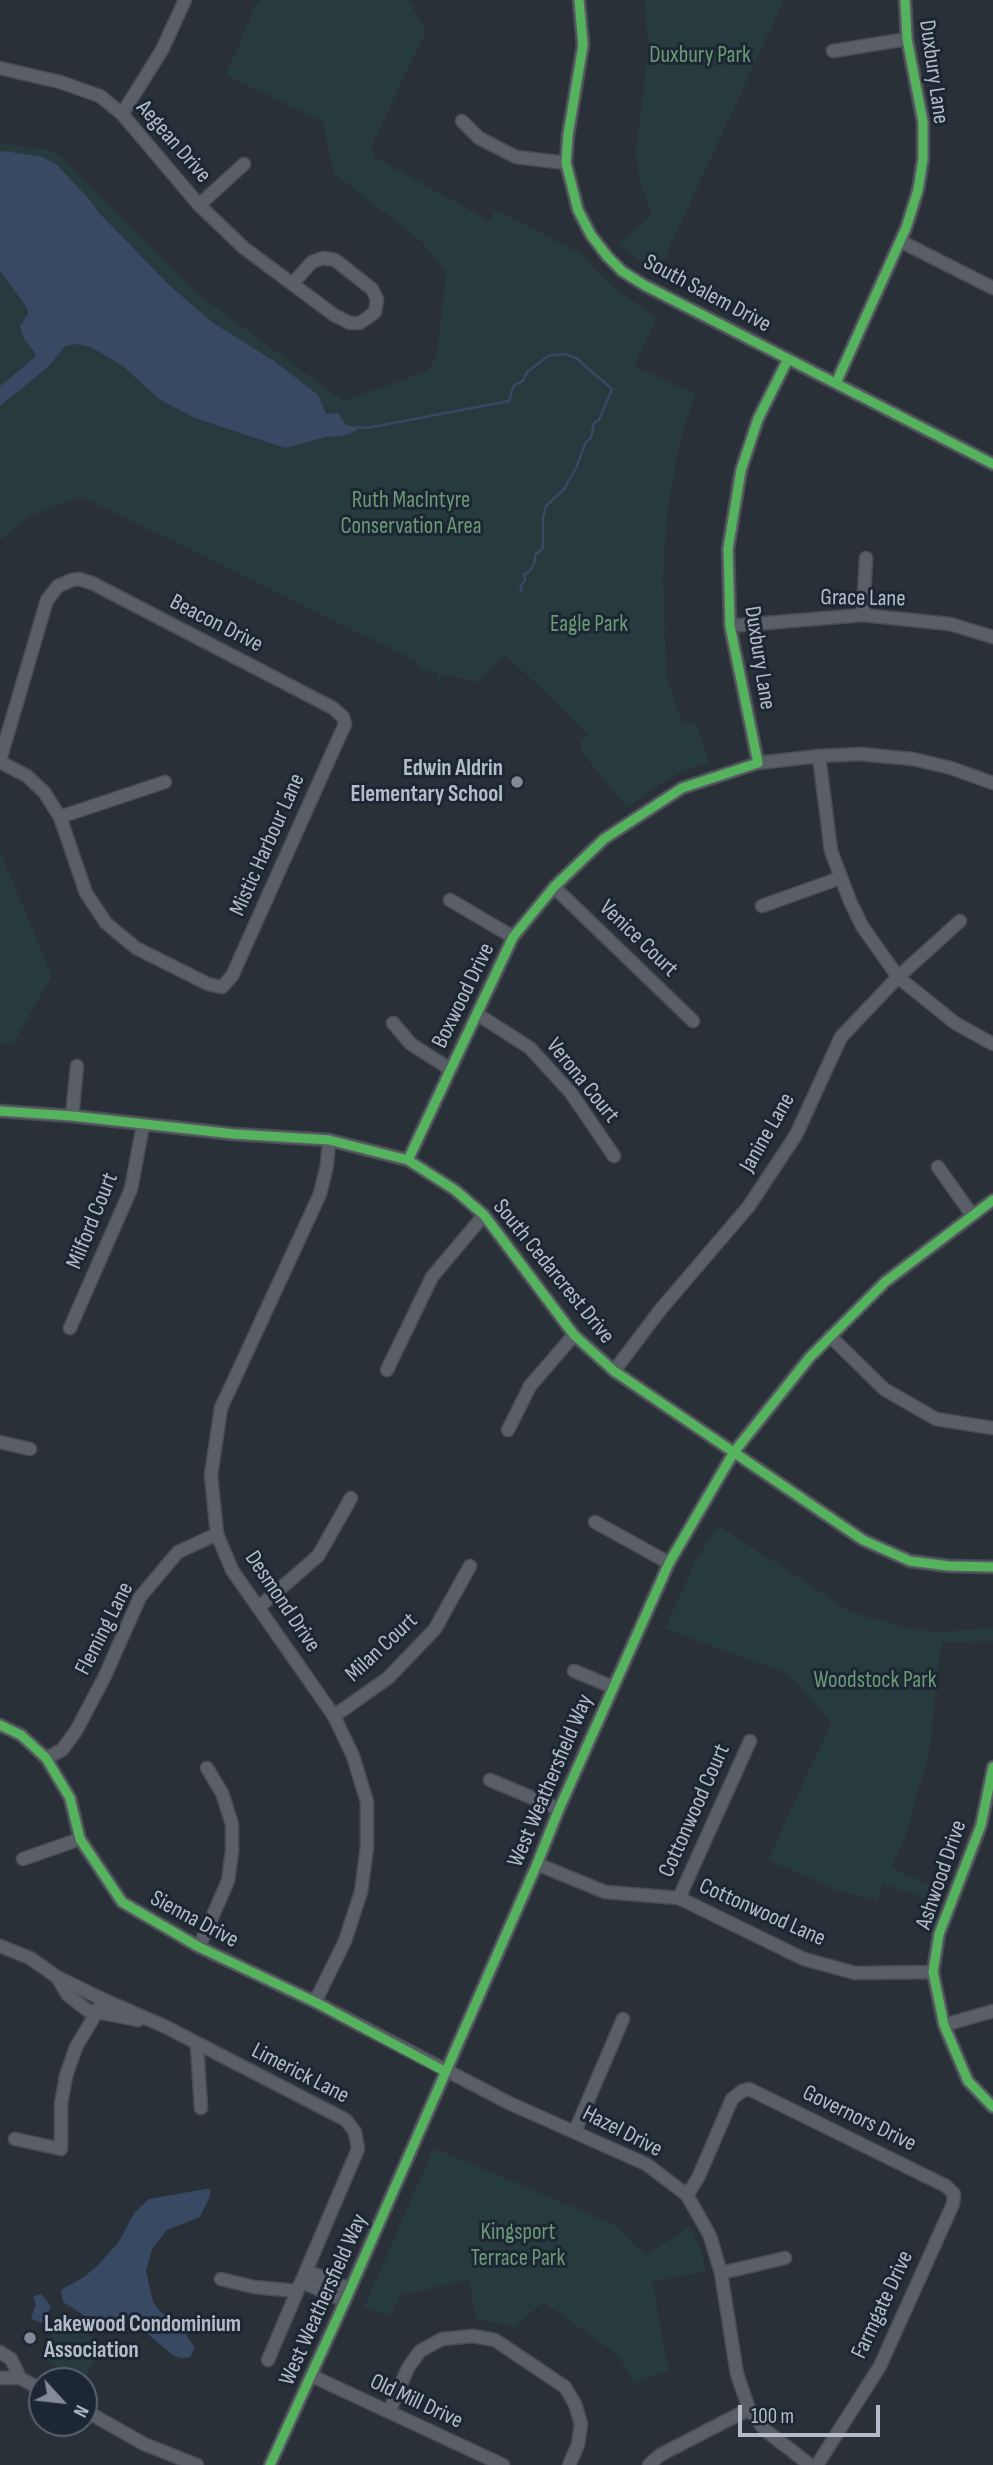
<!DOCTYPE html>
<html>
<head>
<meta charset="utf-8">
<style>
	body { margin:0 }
	#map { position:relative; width:993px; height:2465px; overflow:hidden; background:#2a3038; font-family:"Sofia Sans Condensed",sans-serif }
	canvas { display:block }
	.north { position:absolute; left:28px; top:2367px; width:70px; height:70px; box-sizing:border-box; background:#1d2633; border:2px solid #59626f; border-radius:50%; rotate:117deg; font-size:19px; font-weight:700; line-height:28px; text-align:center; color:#b4bcc9 }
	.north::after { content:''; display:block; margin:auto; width:24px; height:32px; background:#848b96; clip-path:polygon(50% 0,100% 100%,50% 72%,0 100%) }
	.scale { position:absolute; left:738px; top:2405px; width:142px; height:32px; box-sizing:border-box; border:4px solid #b4bcc9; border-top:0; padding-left:9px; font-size:21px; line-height:24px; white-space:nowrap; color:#b4bcc9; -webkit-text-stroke:5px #1d2633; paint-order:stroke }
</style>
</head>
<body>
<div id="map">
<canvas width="993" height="2465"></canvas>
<div class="north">N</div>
<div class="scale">100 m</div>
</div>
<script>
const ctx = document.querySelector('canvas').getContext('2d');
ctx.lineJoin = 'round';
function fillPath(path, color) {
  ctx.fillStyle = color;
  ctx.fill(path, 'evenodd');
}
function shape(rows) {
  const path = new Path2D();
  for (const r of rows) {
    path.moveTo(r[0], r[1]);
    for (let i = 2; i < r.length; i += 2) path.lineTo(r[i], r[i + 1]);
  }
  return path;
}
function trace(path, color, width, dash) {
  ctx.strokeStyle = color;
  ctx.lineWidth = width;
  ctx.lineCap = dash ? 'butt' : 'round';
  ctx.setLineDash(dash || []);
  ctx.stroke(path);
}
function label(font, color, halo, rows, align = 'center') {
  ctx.font = font + ' "Sofia Sans Condensed",sans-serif';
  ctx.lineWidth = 6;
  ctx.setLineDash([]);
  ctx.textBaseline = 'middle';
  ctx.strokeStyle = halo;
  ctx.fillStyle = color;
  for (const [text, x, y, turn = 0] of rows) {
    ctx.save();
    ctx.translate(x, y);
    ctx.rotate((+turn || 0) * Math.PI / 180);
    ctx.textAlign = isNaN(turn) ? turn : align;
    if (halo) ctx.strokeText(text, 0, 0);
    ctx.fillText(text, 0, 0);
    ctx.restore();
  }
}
fillPath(shape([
	[261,0,408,0,426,31,372,145,375,157,489,221,496,210,582,254,607,282,657,318,634,366,695,394,680,442,667,513,663,577,666,675,682,723,696,723,709,762,685,770,661,783,627,808,581,751,581,742,588,734,506,655,476,682,442,674,437,686,438,672,432,670,423,672,416,661,81,496,30,516,0,540,0,143,48,150,62,157,195,292,343,401,427,371,437,356,446,273,423,243,334,173,323,122,226,75,255,6],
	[645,0,784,0,660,268,638,259,618,244,652,215,640,181,636,153,648,50],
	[0,851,52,976,13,1044,0,1043],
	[719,1526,853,1613,918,1630,941,1632,993,1628,993,1641,942,1642,937,1670,932,1733,927,1761,904,1840,891,1867,941,1891,938,1902,883,1884,877,1901,839,1891,768,1860,831,1723,789,1674,665,1629,696,1560],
	[434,2148,613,2224,646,2255,690,2226,700,2247,706,2271,652,2282,669,2370,634,2383,617,2354,543,2302,515,2327,476,2319,469,2279,400,2296,390,2316,364,2307],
	[60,2320,104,2343,84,2381,39,2358]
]), '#273a3e');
fillPath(shape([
	[4,151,42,157,57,165,89,199,100,214,170,286,213,323,274,361,318,395,326,414,338,413,346,425,357,427,358,430,343,436,326,437,285,448,195,418,159,399,123,366,91,347,75,344,65,346,49,366,0,406,0,386,34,358,36,354,24,339,20,326,28,314,27,308,0,270,0,152],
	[206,2189,210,2189,210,2196,200,2217,167,2230,152,2249,146,2271,153,2302,160,2311,185,2333,195,2348,190,2357,182,2358,174,2356,144,2331,91,2320,63,2302,61,2290,84,2277,98,2265,118,2243,135,2212,149,2199],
	[41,2294,51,2306,43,2323,31,2319,36,2304,33,2297]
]), '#384963');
trace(shape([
	[357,427,367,428,509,401,514,385,523,381,527,372,548,356,564,354,576,358,612,389,599,420,594,423,591,438,586,442,576,468,564,489,546,506,543,518,543,548,535,555,535,562,530,571,524,574,525,581,521,586,521,591]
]), '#384963', 2.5);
const minor = shape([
	[579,0,583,45,568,135,566,163,578,210,591,235,607,256,622,271,644,285,993,464],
	[833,51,907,39],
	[0,68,60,82,100,96,122,114,199,205,244,248,334,315,350,323,360,323,375,312,377,299,372,289,335,260,323,258,312,262,292,284],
	[122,114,162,50,185,0],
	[462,121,479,138,516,157,566,163],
	[199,205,244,164],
	[900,241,993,288],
	[836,383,906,228,918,190,923,159,923,122,907,39,905,0],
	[863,615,866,558],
	[730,626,863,615,950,624,993,637],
	[819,756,831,851,850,901,862,926,898,977,955,1023,993,1044],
	[0,760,47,600,58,586,72,580,79,579,92,583,333,708,343,717,345,724,232,976,222,987,208,984,136,948,106,923,86,893,60,817,44,792,27,776,0,762],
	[758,763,730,626,728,549,741,470,758,419,788,359],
	[60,817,165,782],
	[554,887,693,1021],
	[450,900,513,937],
	[762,906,840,878],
	[477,1014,530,1048,571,1093,614,1156],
	[393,1023,411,1044,450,1069],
	[0,1111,72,1116,234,1134,329,1140,408,1160,455,1190,484,1215,574,1335,614,1371,863,1540,910,1561,949,1566,993,1567],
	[72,1116,77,1066],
	[408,1160,513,937,554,887,604,839,682,788,758,763,819,756,860,754,913,759,951,768,993,783],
	[938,1167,972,1215],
	[70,1328,131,1189,143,1125],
	[830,1336,884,1389,936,1419,993,1428],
	[387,1370,432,1277,484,1215],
	[614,1371,661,1309,749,1206,796,1135,841,1037,898,977,960,921],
	[508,1430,530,1386,574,1335],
	[0,1442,30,1449],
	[595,1522,669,1563],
	[259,1607,318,1556,351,1498],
	[574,1671,613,1687],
	[334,1716,388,1678,435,1629,470,1566],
	[0,1725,21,1735,46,1758,70,1798,80,1839,122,1902,199,1947,315,2002,509,2103,646,2164,687,2195,710,2236,721,2273,737,2374,749,2409,765,2430,810,2465],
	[46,1758,62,1750,76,1731,104,1678,140,1597,178,1552,217,1534],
	[993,1767,981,1825,939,1934,933,1972,944,2025,968,2081,993,2107],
	[490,1780,559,1809],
	[23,1859,80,1839],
	[537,1864,605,1892,679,1898,804,1959,855,1973,933,1972],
	[679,1898,750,1741],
	[0,1946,30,1958,57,1977,104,2000,164,2026,346,2120,355,2132,358,2149,268,2360],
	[199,1947,228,1881,232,1851,232,1824,222,1793,207,1768],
	[57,1977,68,1995,87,2010,138,2020],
	[315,2002,345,1941,361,1892,367,1847,367,1802,353,1756,334,1716,232,1570,217,1534,211,1475,221,1408,320,1194,327,1165,329,1140],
	[944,2025,993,2011],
	[197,2045,201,2108],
	[575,2131,623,2019],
	[15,2139,61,2149,61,2104,66,2076,76,2047,104,2000],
	[687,2195,698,2178,732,2099,742,2091,749,2089,946,2186,954,2194,953,2204,880,2366,817,2465],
	[307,2271,350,2289],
	[721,2273,785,2258],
	[221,2279,254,2287,297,2291],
	[302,2282,345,2301],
	[0,2352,11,2359,20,2378],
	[312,2376,503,2465],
	[0,2378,20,2378,42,2390],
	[84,2410,144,2444,197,2465],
	[389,2412,408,2368,420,2351,442,2339,473,2336,495,2340,565,2387,575,2404,581,2424,578,2445,569,2465],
	[270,2465,345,2301,537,1864,559,1809,669,1563,734,1452,810,1357,885,1282,993,1200],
	[649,2465,660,2455,749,2409]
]);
trace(minor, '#484c53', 15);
trace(minor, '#5a5e66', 12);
trace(shape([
	[579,0,583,45,568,135,566,163,578,210,591,235,607,256,622,271,644,285,993,464],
	[836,383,906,228,918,190,923,159,923,122,907,39,905,0],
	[0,1111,72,1116,234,1134,329,1140,408,1160,455,1190,484,1215,574,1335,614,1371,863,1540,910,1561,949,1566,993,1567],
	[408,1160,513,937,554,887,604,839,682,788,758,763,730,626,728,549,741,470,758,419,788,359],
	[0,1725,21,1735,46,1758,70,1798,80,1839,122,1902,199,1947,315,2002,446,2072],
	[993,1767,981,1825,939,1934,933,1972,944,2025,968,2081,993,2107],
	[270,2465,345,2301,537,1864,559,1809,669,1563,734,1452,810,1357,885,1282,993,1200]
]), '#56b35d', 9);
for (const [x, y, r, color] of [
	[517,782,7,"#848b96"],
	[30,2338,7,"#848b96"]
]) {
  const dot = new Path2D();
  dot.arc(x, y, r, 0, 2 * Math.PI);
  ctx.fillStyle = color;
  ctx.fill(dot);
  trace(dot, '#1d2633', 2.5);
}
label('23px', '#6b9a76', '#1d2633', [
	["Duxbury Park",700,56],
	["Ruth MacIntyre",411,501],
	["Conservation Area",411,527],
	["Eagle Park",589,625],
	["Woodstock Park",875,1681],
	["Kingsport",518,2233],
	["Terrace Park",518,2259]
]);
label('23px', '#b4bcc9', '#1d2633', [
	["Duxbury Lane",933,72,82],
	["Aegean Drive",173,142,49],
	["South Salem Drive",707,294,28],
	["Grace Lane",863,599,1],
	["Beacon Drive",216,624,27],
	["Duxbury Lane",759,658,81],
	["Mistic Harbour Lane",268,845,-66],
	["Venice Court",638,939,44],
	["Boxwood Drive",464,996,-64],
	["Verona Court",582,1081,51],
	["Janine Lane",768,1133,-60],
	["Milford Court",93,1221,-68],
	["South Cedarcrest Drive",553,1272,51],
	["Desmond Drive",282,1602,56],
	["Fleming Lane",105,1629,-63],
	["Milan Court",382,1648,-43],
	["West Weathersfield Way",551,1781,-67],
	["Cottonwood Court",695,1811,-66],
	["Ashwood Drive",942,1875,-71],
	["Cottonwood Lane",762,1913,24],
	["Sienna Drive",194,1920,28],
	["Limerick Lane",300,2074,27],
	["Governors Drive",859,2119,26],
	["Hazel Drive",622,2132,27],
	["West Weathersfield Way",324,2300,-66],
	["Farmgate Drive",883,2305,-65],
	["Old Mill Drive",416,2402,25]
]);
label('bold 23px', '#b4bcc9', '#1d2633', [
	["Edwin Aldrin",503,769],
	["Elementary School",503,795],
	["Lakewood Condominium",44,2325,"left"],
	["Association",44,2351,"left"]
], 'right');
</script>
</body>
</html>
